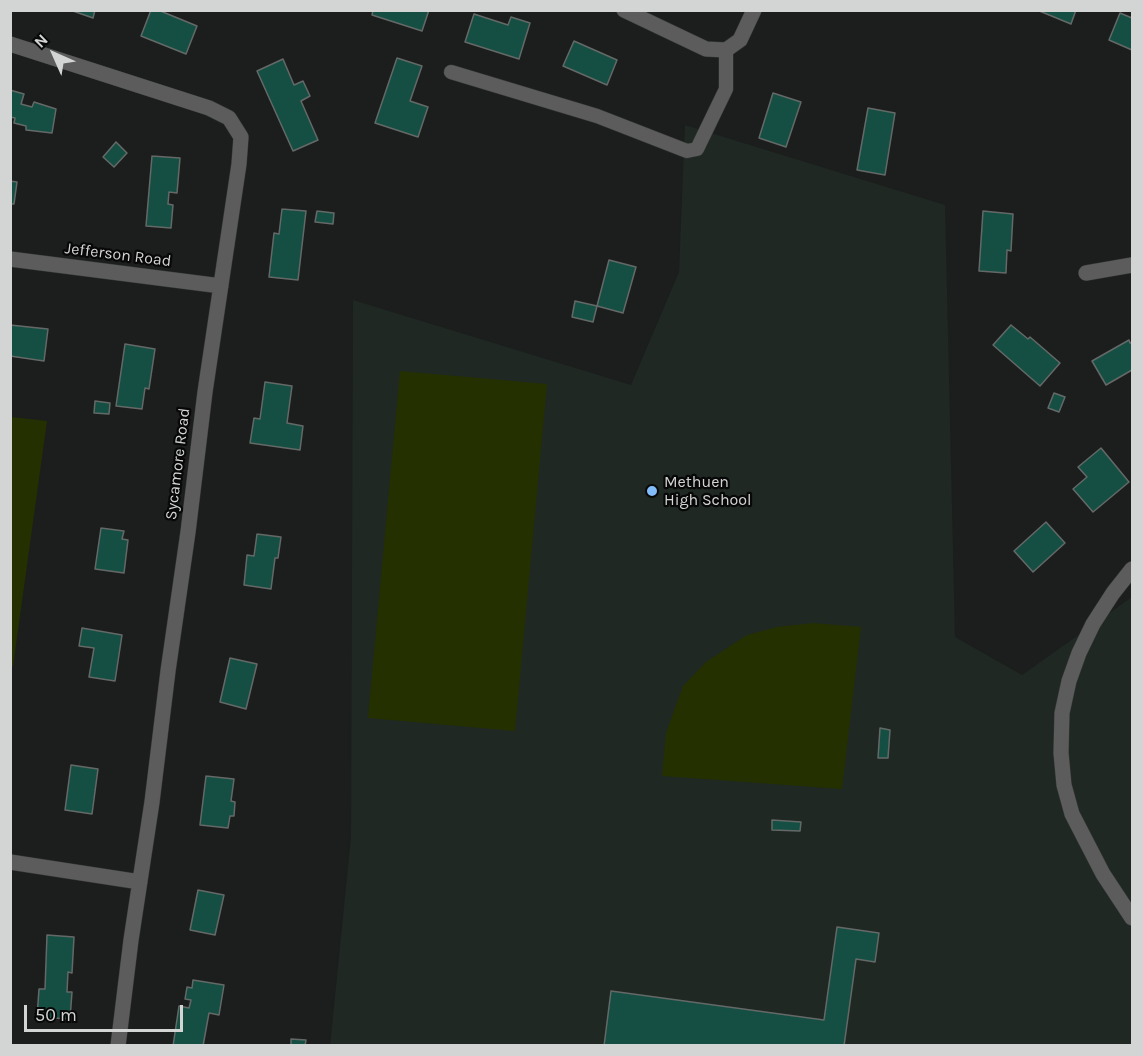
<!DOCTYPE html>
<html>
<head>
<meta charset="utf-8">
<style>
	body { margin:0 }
	#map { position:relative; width:1143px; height:1056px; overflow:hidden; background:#1b1e1c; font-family:Karla,sans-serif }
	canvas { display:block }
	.frame { position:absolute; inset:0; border:12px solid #d3d5d4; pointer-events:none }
	.north { position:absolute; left:24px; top:24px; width:60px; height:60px; -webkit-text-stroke:4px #070807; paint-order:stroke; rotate:315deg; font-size:16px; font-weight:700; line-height:24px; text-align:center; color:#d3d5d4 }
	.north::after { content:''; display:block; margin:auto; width:21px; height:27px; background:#d3d5d4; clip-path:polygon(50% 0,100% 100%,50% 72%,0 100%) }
	.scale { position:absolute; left:24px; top:1005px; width:159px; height:27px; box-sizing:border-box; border:3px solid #d3d5d4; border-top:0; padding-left:8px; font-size:18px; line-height:21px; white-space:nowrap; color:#d3d5d4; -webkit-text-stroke:4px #070807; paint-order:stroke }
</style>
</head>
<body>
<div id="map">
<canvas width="1143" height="1056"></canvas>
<div class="frame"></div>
<div class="north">N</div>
<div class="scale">50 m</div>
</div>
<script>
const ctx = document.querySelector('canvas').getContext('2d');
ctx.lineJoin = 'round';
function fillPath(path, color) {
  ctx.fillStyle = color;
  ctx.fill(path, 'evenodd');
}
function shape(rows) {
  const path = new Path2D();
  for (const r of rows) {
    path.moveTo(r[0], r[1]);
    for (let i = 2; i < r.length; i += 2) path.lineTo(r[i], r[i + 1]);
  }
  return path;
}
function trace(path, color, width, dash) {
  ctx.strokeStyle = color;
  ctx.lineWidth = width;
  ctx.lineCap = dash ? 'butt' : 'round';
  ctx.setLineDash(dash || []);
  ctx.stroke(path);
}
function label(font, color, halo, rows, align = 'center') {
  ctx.font = font + ' Karla,sans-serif';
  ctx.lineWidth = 4.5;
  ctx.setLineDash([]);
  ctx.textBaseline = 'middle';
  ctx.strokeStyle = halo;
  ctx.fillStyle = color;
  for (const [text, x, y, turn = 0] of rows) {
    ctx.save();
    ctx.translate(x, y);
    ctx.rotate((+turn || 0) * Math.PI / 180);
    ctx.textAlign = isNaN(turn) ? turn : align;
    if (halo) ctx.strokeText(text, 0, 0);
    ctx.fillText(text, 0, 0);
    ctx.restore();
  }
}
fillPath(shape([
	[685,125,945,205,955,637,1022,675,1132,597,1132,1045,330,1046,351,837,353,300,631,385,679,272]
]), '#1f2823');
fillPath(shape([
	[400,371,547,384,515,731,368,718],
	[11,417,47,421,13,666,10,666],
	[813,623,861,627,842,789,662,776,666,733,683,686,706,662,747,635,777,627]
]), '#253000');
const building = shape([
	[70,10,95,10,93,18,70,10],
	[151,10,158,10,197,26,186,54,141,36,151,10],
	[373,10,429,10,422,31,372,15,373,10],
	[1037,10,1076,10,1071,24,1037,10],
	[1120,13,1132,18,1132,50,1109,40,1120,13],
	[474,14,508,25,511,17,530,23,519,59,465,42,474,14],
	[574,41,617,60,607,85,563,66,574,41],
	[397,58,422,66,410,101,428,107,418,137,375,123,397,58],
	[283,59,294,85,303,81,310,96,301,101,318,140,293,151,257,71,283,59],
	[10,90,24,94,21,104,32,107,34,102,56,109,52,133,26,130,26,126,14,123,15,118,10,117,10,90],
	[773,93,801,102,786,147,759,138,773,93],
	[868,108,895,113,885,175,857,170,868,108],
	[116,142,127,153,114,167,103,157,116,142],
	[152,156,180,158,177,193,169,192,168,204,173,205,171,228,146,226,152,156],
	[10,181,17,182,14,204,10,204,10,181],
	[282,209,306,211,298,280,269,277,274,233,279,234,282,209],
	[317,211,334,213,333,224,315,222,317,211],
	[983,211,1013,214,1011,251,1007,250,1006,273,979,271,983,211],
	[609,260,636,267,623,313,597,306,609,260],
	[575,301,597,306,593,322,572,317,575,301],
	[10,325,48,329,44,361,10,356,10,325],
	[1011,325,1028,339,1030,337,1060,363,1040,386,993,345,1011,325],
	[1129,340,1130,343,1132,342,1132,370,1106,385,1092,361,1129,340],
	[125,344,155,349,149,389,145,388,142,409,116,406,125,344],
	[265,382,292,386,287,423,303,426,300,450,250,443,254,418,260,419,265,382],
	[1054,393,1065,397,1059,412,1048,408,1054,393],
	[95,401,110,403,109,414,94,413,95,401],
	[1101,448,1129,482,1093,512,1073,489,1087,477,1078,467,1101,448],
	[1046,522,1065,543,1033,572,1014,551,1046,522],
	[101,528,124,531,122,539,128,540,124,573,95,569,101,528],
	[257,534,281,537,278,558,275,558,271,589,244,585,247,555,254,556,257,534],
	[82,628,122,635,115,681,89,677,94,648,79,646,82,628],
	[230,658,257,664,246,709,220,702,230,658],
	[880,728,890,730,888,758,878,758,880,728],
	[71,765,98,769,92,814,65,810,71,765],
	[206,776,234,779,231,801,235,802,234,816,230,816,228,828,200,825,206,776],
	[772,820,801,822,800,831,772,830,772,820],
	[198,890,224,895,215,935,190,930,198,890],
	[837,927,879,933,875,962,856,959,844,1046,604,1046,611,991,824,1020,837,927],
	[47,935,74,937,72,973,68,972,67,992,72,992,70,1019,37,1017,39,989,45,989,47,935],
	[193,980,224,985,219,1015,209,1013,203,1046,173,1046,179,1006,189,1008,191,1000,185,999,187,987,192,988,193,980],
	[291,1039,306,1040,305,1046,291,1046,291,1039]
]);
fillPath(building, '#154f43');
trace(building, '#646967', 1.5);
const lane = shape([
	[451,72,597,116,687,151,697,149,726,89,726,50]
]);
const street = shape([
	[624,10,706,49,726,50,740,40,754,10],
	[10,44,209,108,229,118,241,137,239,164,205,392,188,532,168,671,152,802,131,940,118,1046],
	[10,259,221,286],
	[1086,273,1132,265],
	[1132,569,1113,593,1093,624,1079,653,1069,681,1062,713,1061,753,1064,785,1072,814,1103,874,1132,918],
	[10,862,140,882]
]);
trace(lane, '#353836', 15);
trace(street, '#353836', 16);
trace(lane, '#5b5c5b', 14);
trace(street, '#5b5c5b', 15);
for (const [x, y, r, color] of [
	[652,491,6,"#83bcfb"]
]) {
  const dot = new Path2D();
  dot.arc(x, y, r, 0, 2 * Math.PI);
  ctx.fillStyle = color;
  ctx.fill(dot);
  trace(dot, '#070807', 2);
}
label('16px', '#d3d5d4', '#070807', [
	["Jefferson Road",118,255,7],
	["Sycamore Road",178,464,-83]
]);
label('16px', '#d3d5d4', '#070807', [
	["Methuen",664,482],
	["High School",664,500]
], 'left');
</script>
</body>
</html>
